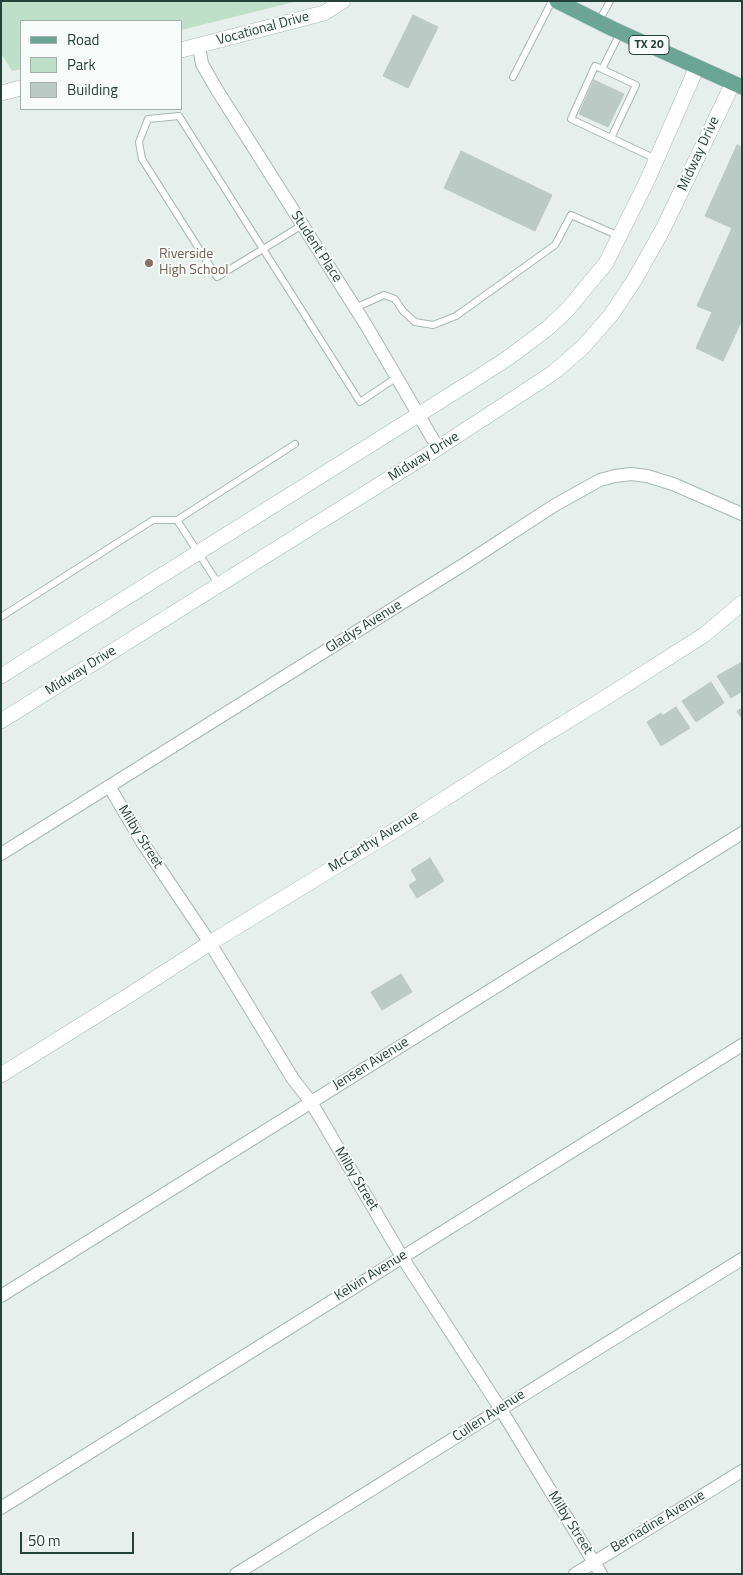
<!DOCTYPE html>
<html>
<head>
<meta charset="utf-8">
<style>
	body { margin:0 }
	#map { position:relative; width:743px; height:1575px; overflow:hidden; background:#e6efeb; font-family:"Titillium Web",sans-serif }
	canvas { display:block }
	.frame { position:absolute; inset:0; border:2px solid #24423a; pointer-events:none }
	.legend { position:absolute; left:20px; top:20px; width:162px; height:90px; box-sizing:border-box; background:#f7fbf9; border:1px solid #a3b1ad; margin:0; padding:6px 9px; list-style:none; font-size:15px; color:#24423a }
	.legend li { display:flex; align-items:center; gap:10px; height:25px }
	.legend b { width:25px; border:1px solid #a3b1ad }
	.scale { position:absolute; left:20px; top:1532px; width:114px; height:22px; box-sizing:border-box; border:2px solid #24423a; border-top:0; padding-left:6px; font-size:15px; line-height:18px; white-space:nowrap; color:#24423a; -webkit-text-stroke:4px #f7fbf9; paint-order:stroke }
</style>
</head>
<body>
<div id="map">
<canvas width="743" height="1575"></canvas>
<div class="frame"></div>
<ul class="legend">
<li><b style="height:6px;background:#6aa596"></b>Road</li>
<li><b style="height:14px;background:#bfe0c8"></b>Park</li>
<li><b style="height:14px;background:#bbcac4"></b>Building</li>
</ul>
<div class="scale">50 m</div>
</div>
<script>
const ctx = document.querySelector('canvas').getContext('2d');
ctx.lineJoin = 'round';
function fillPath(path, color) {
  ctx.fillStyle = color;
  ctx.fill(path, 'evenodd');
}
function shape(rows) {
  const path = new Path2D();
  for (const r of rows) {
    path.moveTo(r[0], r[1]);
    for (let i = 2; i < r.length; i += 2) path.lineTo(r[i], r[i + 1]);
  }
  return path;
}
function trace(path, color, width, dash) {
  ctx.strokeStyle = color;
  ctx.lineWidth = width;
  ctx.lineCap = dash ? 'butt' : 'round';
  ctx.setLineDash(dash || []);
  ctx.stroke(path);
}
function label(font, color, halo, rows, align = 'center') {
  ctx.font = font + ' "Titillium Web",sans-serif';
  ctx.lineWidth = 4;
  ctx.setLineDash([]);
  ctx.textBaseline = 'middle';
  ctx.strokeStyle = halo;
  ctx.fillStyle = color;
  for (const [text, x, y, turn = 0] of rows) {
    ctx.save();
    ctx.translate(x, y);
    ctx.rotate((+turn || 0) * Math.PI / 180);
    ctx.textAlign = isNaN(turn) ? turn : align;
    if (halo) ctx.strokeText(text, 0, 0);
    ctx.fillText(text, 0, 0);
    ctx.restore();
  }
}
fillPath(shape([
	[1,1,298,1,181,30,181,21,21,21,21,69,12,71,1,53]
]), '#bfe0c8');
const building = shape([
	[413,15,438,27,408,88,383,76,413,15],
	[594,80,624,94,608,127,579,114,594,80],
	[737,145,742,147,742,320,723,361,696,348,712,312,697,306,732,228,705,216,737,145],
	[461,151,552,195,535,231,444,188,461,151],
	[742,662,742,691,731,698,717,676,742,662],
	[711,682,724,703,696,722,682,701,711,682],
	[676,707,690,728,661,746,647,722,661,713,662,716,676,707],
	[742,708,742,719,737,711,742,708],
	[430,858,444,881,417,898,409,885,417,880,411,870,430,858],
	[401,974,412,992,382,1010,371,992,401,974]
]);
fillPath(building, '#bbcac4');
trace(building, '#b8c9c2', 1);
const service = shape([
	[599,21,610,1],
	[602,69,595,66,571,119,656,159],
	[513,77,552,1],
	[611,138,636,85,602,69,620,33],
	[302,225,278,240,263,249,217,277,142,159,139,142,148,119,179,116,263,249,360,402,397,377],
	[355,308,384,295,395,299,403,311,415,322,433,325,456,316,555,245,571,215,619,236],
	[177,520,295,444],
	[1,617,153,520,177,520,219,585]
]);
const minor = shape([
	[199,46,202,64,217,90,366,325,438,448],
	[109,786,142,842,210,943,293,1079,311,1102,402,1257,500,1408,601,1574],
	[1,854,466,563,555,505,600,480,615,476,631,474,647,476,673,484,742,514],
	[1,1296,742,833],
	[1,1508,742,1045],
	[236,1574,742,1259],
	[575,1574,742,1471]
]);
const tertiary = shape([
	[181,50,324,13,343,1],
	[1,93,21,88],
	[1,1075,131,994,210,943,402,826,538,739,597,703,704,635,742,603]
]);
const secondary = shape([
	[1,676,477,378,508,358,548,328,568,309,606,263,646,183,697,67],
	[1,721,438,448,553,373,583,347,611,315,635,279,663,229,733,83]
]);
const primary = shape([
	[557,1,613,29,742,87]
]);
trace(service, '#a8b8b2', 8);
trace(minor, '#a8b8b2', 14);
trace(tertiary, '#a8b8b2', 16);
trace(secondary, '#a4bbb3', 16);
trace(primary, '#c2cac8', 16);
trace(service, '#fff', 6);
trace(minor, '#fff', 12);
trace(tertiary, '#fff', 15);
trace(secondary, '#fff', 15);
trace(primary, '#6aa596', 15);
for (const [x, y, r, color] of [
	[149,263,5,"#8d6e63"]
]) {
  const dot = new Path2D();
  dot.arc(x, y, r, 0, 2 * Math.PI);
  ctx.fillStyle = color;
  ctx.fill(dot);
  trace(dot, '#f7fbf9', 2);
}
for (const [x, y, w] of [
	[649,45,40]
]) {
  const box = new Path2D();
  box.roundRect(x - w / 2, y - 9.5, w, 19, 4);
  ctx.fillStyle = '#f7fbf9';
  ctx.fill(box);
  trace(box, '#24423a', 1);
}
label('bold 12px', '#24423a', null, [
	["TX 20",649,45]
]);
label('14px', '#24423a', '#f7fbf9', [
	["Vocational Drive",263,29,-15],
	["Midway Drive",699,154,-65],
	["Student Place",316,247,57],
	["Midway Drive",424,457,-32],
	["Gladys Avenue",364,627,-32],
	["Midway Drive",81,671,-32],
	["Milby Street",140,837,58],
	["McCarthy Avenue",374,842,-32],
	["Jensen Avenue",371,1064,-32],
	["Milby Street",356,1179,59],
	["Kelvin Avenue",371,1276,-32],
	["Cullen Avenue",489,1416,-33],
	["Bernadine Avenue",658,1522,-31],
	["Milby Street",570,1523,58]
]);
label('14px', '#785e54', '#f7fbf9', [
	["Riverside",159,255],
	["High School",159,271]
], 'left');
</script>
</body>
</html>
